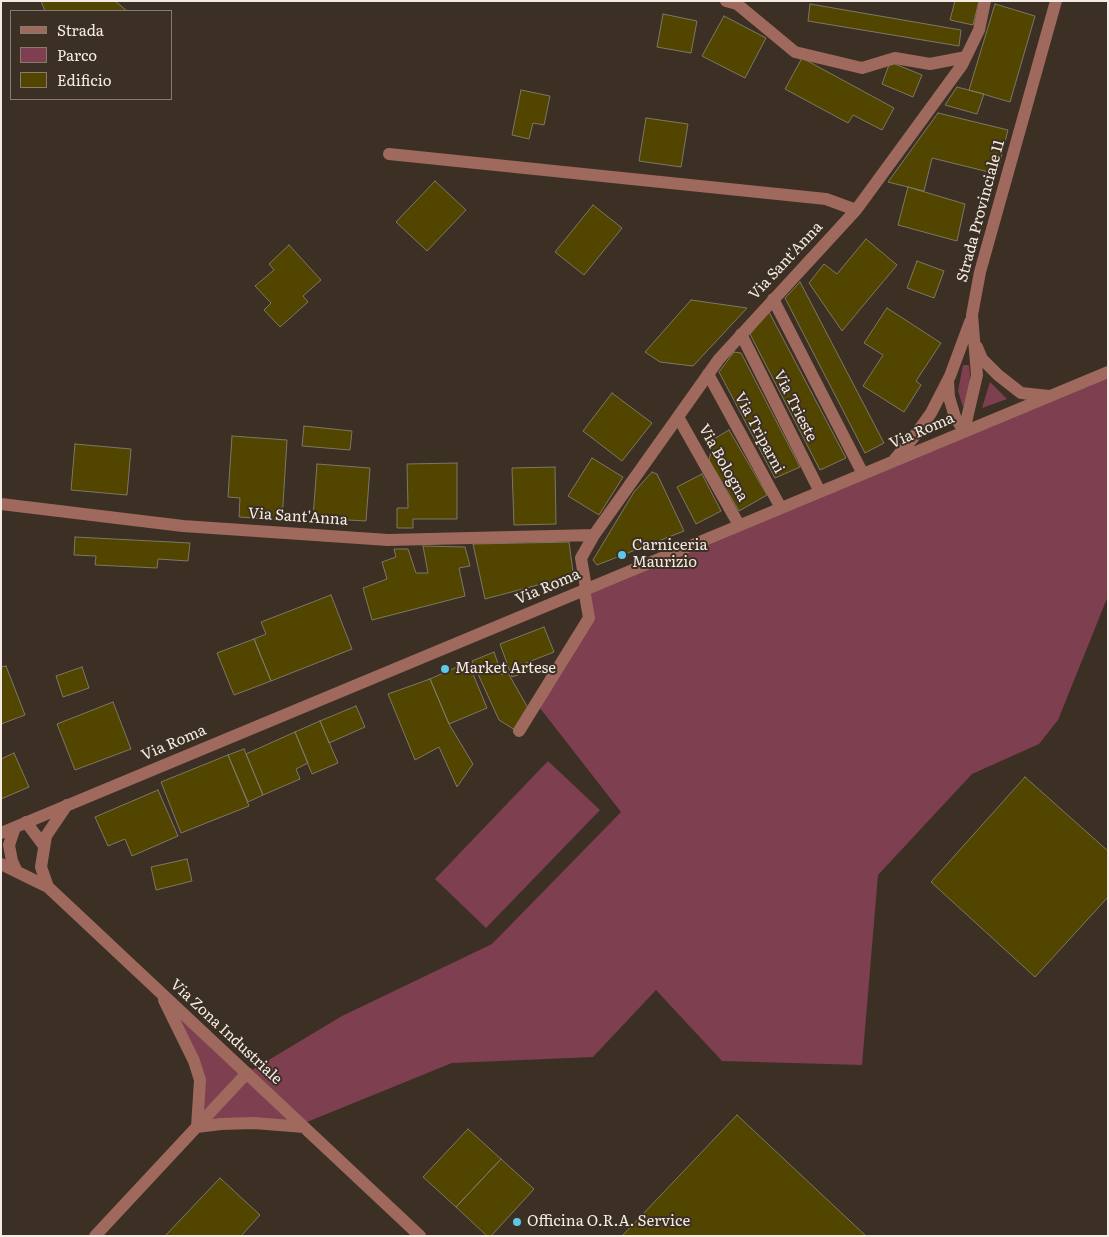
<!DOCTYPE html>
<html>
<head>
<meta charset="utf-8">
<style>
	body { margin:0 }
	#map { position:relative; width:1109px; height:1237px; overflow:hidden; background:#3c2f24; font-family:Literata,serif }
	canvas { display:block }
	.frame { position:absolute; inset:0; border:2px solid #f4ece4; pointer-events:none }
	.legend { position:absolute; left:10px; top:10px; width:162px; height:90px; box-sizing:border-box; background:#3c2f24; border:1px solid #867b71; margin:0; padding:6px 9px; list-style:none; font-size:15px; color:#f4ece4 }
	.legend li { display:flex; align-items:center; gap:10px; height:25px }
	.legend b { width:25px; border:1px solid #867b71 }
</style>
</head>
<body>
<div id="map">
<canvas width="1109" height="1237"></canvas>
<div class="frame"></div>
<ul class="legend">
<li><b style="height:6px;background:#9f695d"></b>Strada</li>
<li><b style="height:14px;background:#7e3f51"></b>Parco</li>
<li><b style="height:14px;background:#524500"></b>Edificio</li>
</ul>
</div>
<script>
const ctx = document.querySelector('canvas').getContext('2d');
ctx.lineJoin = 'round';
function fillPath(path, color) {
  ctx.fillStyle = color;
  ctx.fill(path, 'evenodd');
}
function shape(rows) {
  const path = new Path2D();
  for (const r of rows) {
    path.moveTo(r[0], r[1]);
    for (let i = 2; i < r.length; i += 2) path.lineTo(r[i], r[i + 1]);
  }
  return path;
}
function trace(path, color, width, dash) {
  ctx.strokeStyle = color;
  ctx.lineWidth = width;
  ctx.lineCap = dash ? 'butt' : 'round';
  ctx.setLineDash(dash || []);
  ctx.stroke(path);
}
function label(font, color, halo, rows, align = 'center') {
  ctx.font = font + ' Literata,serif';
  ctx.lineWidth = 4;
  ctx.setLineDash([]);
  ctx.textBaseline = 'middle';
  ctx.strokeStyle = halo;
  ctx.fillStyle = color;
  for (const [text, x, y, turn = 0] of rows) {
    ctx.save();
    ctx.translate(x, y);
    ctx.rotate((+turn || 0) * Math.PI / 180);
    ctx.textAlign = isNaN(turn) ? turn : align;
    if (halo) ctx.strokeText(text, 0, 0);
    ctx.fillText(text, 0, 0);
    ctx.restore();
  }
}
fillPath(shape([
	[963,365,969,365,970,376,969,391,963,407,958,391],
	[1108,372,1108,596,1058,720,1039,744,972,774,878,875,862,1065,722,1061,656,990,593,1057,452,1063,302,1124,197,1127,200,1080,161,992,247,1073,342,1016,492,944,621,812,536,703,589,618,586,588],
	[990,382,1007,399,982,408],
	[548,761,600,810,486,928,435,879]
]), '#7e3f51');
const building = shape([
	[41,1,115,1,127,11,45,11,41,1],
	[955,1,979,1,973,25,950,20,955,1],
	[810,4,961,30,959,46,808,21,810,4],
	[995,4,1035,16,1010,102,969,90,995,4],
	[663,14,697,21,691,53,657,47,663,14],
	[724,16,766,38,745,78,702,56,724,16],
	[802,58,894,108,882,130,853,115,848,123,785,89,802,58],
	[890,62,922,75,913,97,882,84,890,62],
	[957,87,984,94,977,114,945,105,957,87],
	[521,90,550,96,544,125,533,123,529,139,512,135,521,90],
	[938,113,1008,130,997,174,932,158,924,191,888,182,938,113],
	[646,118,688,124,681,167,639,161,646,118],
	[435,181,466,210,427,251,396,222,435,181],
	[908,187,965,204,957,241,898,225,908,187],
	[593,205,622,228,584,275,555,252,593,205],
	[866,239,897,265,842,331,809,283,824,264,837,274,866,239],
	[289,245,321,280,303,296,308,302,280,327,264,310,271,303,255,286,274,270,269,264,289,245],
	[917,261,944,271,934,298,907,288,917,261],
	[800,282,884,443,865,453,785,298,800,282],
	[691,300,747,308,693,366,660,362,645,352,691,300],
	[887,308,941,343,916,381,921,385,904,412,863,386,883,355,864,343,887,308],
	[769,312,846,458,820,470,750,334,769,312],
	[734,352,741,353,800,467,775,478,719,372,734,352],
	[612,393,652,423,622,461,583,431,612,393],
	[304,426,352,431,350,450,302,446,304,426],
	[729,430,767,495,739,511,709,460,714,439,729,430],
	[232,436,287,440,282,520,239,517,240,498,228,497,232,436],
	[75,444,131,449,127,495,71,490,75,444],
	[592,458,623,477,599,515,568,496,592,458],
	[457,463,457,519,413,519,413,528,397,528,397,508,408,508,407,464,457,463],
	[317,464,370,468,366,521,313,518,317,464],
	[555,467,556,524,514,525,512,468,555,467],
	[652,472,657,474,684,531,597,565,593,560,634,492,652,472],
	[702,474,721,511,696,524,677,487,702,474],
	[75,537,190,543,188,561,158,559,157,568,95,565,96,556,74,555,75,537],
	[569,542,573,572,564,578,485,599,473,544,569,542],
	[423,546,465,547,470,566,459,568,465,596,372,620,363,588,387,579,382,562,396,557,394,549,408,549,416,573,428,573,423,546],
	[331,595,352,649,271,681,254,639,266,634,261,622,331,595],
	[544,627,554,652,526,663,529,671,512,677,500,644,544,627],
	[254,639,271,681,234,695,217,653,254,639],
	[494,652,502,675,508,673,528,708,515,730,499,720,472,661,494,652],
	[468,662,487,708,449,724,430,679,468,662],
	[6,666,25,715,1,724,1,667,6,666],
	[82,667,89,688,63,697,56,676,82,667],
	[430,679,449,724,473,764,457,787,439,747,415,760,388,694,430,679],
	[113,702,131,749,75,770,57,724,113,702],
	[356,706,365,727,329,743,320,721,356,706],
	[320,721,338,763,312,774,295,732,320,721],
	[295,732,308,763,296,769,300,779,263,795,246,754,295,732],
	[244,749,263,795,248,802,228,755,244,749],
	[14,753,29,787,1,799,1,759,14,753],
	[228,755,249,806,181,833,161,782,228,755],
	[1025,777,1108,851,1108,897,1035,977,931,882,1025,777],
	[158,790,178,836,132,856,125,839,108,846,95,817,158,790],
	[187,859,192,881,156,890,151,867,187,859],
	[737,1115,866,1236,622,1236,737,1115],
	[468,1129,501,1159,456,1207,423,1177,468,1129],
	[501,1159,534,1189,491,1236,487,1236,456,1207,501,1159],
	[220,1178,260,1215,241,1236,165,1236,220,1178]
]);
fillPath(building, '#524500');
trace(building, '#7c7866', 1);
trace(shape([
	[726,1,737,4,795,52,862,68,895,58,930,64,966,57],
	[389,154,826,199,856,210],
	[773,299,863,474],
	[741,334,820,492],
	[977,347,982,359,998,375,1021,393,1049,396],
	[708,374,781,508],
	[948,381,949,397,955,417,964,431],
	[678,417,739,525],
	[964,431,977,375,972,315,980,272,1056,1],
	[895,459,913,438,931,413,950,376,970,322],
	[1,504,183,526,388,540,594,535],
	[586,588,581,558,594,535,719,359,856,210,962,65,979,30,985,1],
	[519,731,589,618,584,589],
	[26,822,44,846],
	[15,827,9,845,12,861,17,872],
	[1,833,1108,372],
	[1,864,48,887,420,1236],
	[48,887,41,867,46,836,67,805],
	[164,1000,194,1061,200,1080,197,1127,221,1124,254,1123,304,1127],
	[95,1236,247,1073]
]), '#9f695d', 12);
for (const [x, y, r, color] of [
	[622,555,5,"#5dc7e8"],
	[445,669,5,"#5dc7e8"],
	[517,1222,5,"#5dc7e8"]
]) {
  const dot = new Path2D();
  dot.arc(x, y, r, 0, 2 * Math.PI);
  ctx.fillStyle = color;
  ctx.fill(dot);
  trace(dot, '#3c2f24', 2);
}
label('15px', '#f4ece4', '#3c2f24', [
	["Strada Provinciale 11",981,211,-75],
	["Via Sant'Anna",786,261,-47],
	["Via Trieste",795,406,63],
	["Via Roma",922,431,-23],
	["Via Triparni",759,433,62],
	["Via Bologna",723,463,61],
	["Via Sant'Anna",298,517,4],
	["Via Roma",548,587,-23],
	["Via Roma",174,743,-23],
	["Via Zona Industriale",226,1032,43]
]);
label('15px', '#f4ece4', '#3c2f24', [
	["Carniceria",632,546],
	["Maurizio",632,563],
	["Market Artese",455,669],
	["Officina O.R.A. Service",527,1222]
], 'left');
</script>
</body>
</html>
